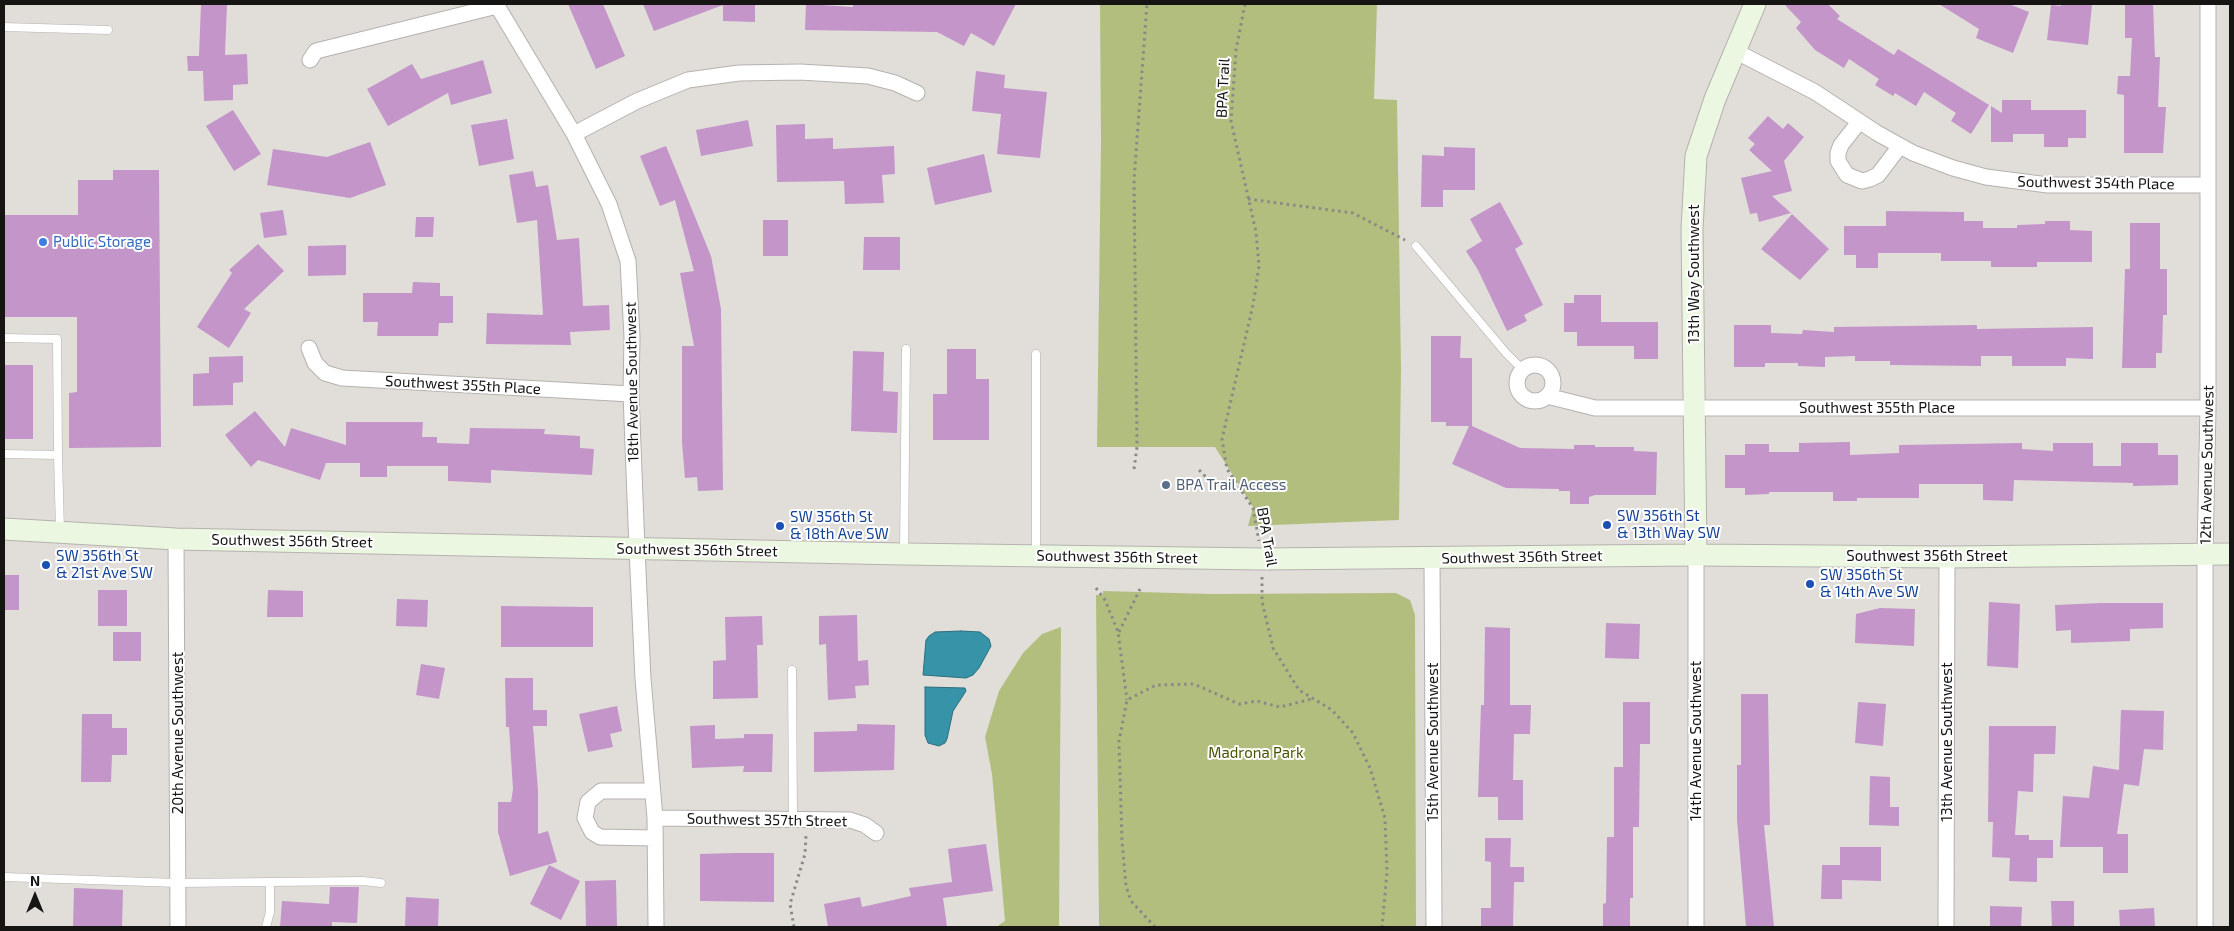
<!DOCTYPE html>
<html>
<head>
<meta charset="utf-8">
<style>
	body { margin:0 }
	#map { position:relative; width:2234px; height:931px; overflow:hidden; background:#e1deda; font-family:"Exo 2",sans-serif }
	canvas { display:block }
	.frame { position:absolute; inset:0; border:5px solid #161514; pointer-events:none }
	.north { position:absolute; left:10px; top:871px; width:50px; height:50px; -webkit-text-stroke:4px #fff; paint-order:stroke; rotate:0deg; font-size:14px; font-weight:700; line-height:20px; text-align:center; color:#161514 }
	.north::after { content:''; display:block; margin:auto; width:18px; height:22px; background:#161514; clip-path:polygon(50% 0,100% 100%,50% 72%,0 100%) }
</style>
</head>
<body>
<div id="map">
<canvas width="2234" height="931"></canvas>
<div class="frame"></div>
<div class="north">N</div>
</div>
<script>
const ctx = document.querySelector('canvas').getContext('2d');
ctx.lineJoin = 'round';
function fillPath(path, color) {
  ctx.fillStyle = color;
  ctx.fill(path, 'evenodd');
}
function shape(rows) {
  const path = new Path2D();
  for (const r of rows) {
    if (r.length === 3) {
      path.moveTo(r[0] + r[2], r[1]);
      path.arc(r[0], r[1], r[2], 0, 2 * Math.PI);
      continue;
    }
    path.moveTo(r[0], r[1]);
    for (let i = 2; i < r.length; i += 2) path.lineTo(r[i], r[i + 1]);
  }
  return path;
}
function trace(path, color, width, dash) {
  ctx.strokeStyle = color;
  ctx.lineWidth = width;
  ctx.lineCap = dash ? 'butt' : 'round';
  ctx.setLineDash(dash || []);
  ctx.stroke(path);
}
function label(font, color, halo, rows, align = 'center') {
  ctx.font = font + ' "Exo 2",sans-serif';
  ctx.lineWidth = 4;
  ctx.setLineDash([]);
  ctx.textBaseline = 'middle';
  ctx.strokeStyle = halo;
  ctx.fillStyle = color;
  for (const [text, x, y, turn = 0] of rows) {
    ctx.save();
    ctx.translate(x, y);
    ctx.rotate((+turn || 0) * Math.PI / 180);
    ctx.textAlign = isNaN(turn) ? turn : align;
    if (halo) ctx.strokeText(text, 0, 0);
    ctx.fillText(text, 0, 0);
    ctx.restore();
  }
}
fillPath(shape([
	[1100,4,1377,4,1374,99,1397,100,1401,369,1399,520,1248,526,1253,507,1215,447,1097,447,1101,142],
	[1103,591,1211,594,1396,593,1410,600,1415,615,1416,927,1099,927,1096,595,1103,595],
	[1061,627,1059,927,996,927,1005,921,992,774,985,737,999,691,1023,653,1042,634]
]), '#b2be7d');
const water = shape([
	[961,631,980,632,989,639,991,646,979,668,973,675,966,678,923,675,926,640,929,636,935,632,961,631],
	[925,687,965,688,966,691,953,711,947,739,945,743,939,746,928,743,925,735,925,687]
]);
fillPath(water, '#3793a8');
trace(water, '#2d6d7c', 1);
fillPath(shape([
	[201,4,227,4,225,55,247,54,248,84,233,85,233,100,204,101,203,71,188,71,187,56,199,56],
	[568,4,603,4,625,56,596,69],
	[643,4,723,4,723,5,654,31],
	[723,4,755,4,755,22,723,21],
	[806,4,853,7,853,4,1016,4,994,46,971,33,964,46,937,32,805,30],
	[1784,4,1828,4,1840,16,1837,19,1894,55,1898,49,1989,105,1971,134,1951,121,1956,113,1924,92,1916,106,1895,93,1893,96,1875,85,1879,79,1849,59,1844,68,1815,50,1796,28,1801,22],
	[1939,4,2009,4,2029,12,2013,53,1976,38,1979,29],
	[2061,4,2092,5,2088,45,2047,40,2051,5,2061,6],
	[2125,4,2153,4,2155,57,2160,57,2158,107,2166,107,2163,153,2124,153,2124,95,2117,94,2118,76,2130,76,2132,38,2125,38],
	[483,60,492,93,451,105,448,93,388,126,367,89,412,64,421,79],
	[976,71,1005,75,1004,88,1047,92,1040,158,997,154,1001,114,972,111],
	[2002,100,2031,100,2031,110,2086,110,2086,138,2068,138,2068,147,2044,147,2044,134,2013,134,2013,142,1991,142,1991,106,2002,113],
	[233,110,261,154,234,171,206,126],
	[1768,116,1783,129,1788,123,1804,137,1784,161,1792,191,1772,196,1791,213,1759,222,1757,213,1750,214,1741,178,1772,171,1749,150,1755,144,1748,138],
	[507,119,514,159,479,166,471,125],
	[748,120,753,146,701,156,696,130],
	[805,124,805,139,833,138,833,149,894,146,895,174,882,175,884,203,845,204,844,181,777,182,776,125],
	[370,142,386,185,350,198,267,185,273,149,327,157],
	[666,146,711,256,721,309,723,490,698,491,697,477,685,478,682,442,682,346,694,346,680,273,694,271,675,200,660,206,640,156],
	[1444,147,1475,148,1475,190,1443,190,1443,207,1421,207,1422,155,1444,156],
	[984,154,992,192,935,205,927,168],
	[113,170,159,170,161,447,69,448,69,393,77,392,77,317,4,317,4,215,78,215,78,180,113,180],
	[533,171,536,187,548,185,557,240,579,238,583,306,609,305,610,330,570,332,571,345,486,344,487,313,543,315,537,220,517,223,509,175],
	[1500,202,1523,244,1515,249,1543,305,1524,315,1527,321,1507,331,1478,270,1466,251,1482,241,1470,219],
	[283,210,287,235,264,238,260,213],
	[1886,211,1964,212,1964,221,1983,221,1983,228,2017,228,2017,225,2045,224,2045,221,2070,221,2070,230,2092,231,2092,262,2037,262,2037,267,1991,267,1991,261,1941,261,1941,253,1878,253,1878,268,1856,268,1856,255,1844,255,1844,226,1886,226],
	[1792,214,1829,249,1800,280,1761,249],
	[416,217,434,217,433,237,415,237],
	[763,220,788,220,788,256,763,256],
	[2130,223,2160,223,2160,269,2167,269,2167,315,2163,315,2162,353,2156,353,2156,368,2122,368,2125,269,2130,269],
	[864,237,900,237,900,270,863,270],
	[258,244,284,271,244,309,251,313,229,348,197,327,232,273,229,270],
	[346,245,346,275,308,276,308,246],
	[413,282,440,283,440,296,453,296,453,323,439,323,438,336,377,336,378,322,363,322,363,293,412,293],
	[1574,295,1601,295,1601,322,1658,322,1658,359,1634,359,1634,346,1577,346,1577,332,1564,332,1564,303,1574,303],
	[1734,325,1771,325,1771,333,1802,334,1803,330,1834,332,1834,327,1977,325,1977,329,2093,327,2093,359,2066,358,2066,366,2012,366,2012,356,1981,356,1981,366,1890,365,1890,361,1855,361,1855,356,1825,357,1825,367,1798,366,1798,363,1765,363,1765,367,1734,367],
	[1431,336,1461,336,1460,358,1472,358,1472,426,1520,448,1574,449,1574,445,1595,445,1595,447,1634,447,1634,451,1657,452,1656,495,1595,495,1589,497,1589,504,1570,504,1570,491,1559,491,1559,489,1506,488,1452,464,1469,426,1446,426,1446,422,1431,422],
	[947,349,976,349,976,379,989,379,989,440,933,440,933,394,947,394],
	[853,351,884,352,883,391,898,392,897,433,851,431],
	[243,356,243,382,233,383,233,405,193,406,193,374,209,373,209,357],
	[4,365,33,365,33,439,4,439],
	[255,411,285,447,291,428,346,445,346,422,423,422,422,437,437,437,437,443,469,444,470,428,545,429,544,434,580,436,580,448,594,449,592,475,491,470,491,483,448,481,448,466,387,466,387,477,360,477,360,463,326,463,320,480,258,460,251,467,225,435],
	[1850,442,1850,455,1899,453,1899,445,2022,443,2022,449,2053,451,2053,443,2093,443,2093,466,2121,466,2121,443,2158,443,2158,455,2178,455,2178,485,2133,486,2133,483,2014,480,2013,501,1983,500,1983,484,1919,484,1919,498,1857,498,1857,501,1833,501,1833,492,1769,492,1769,494,1745,495,1745,488,1725,488,1725,455,1745,455,1745,444,1769,444,1769,452,1799,452,1799,443],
	[4,575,19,575,19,610,4,610],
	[98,590,127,590,127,626,98,626],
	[268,590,303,591,303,617,267,617],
	[397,599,428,600,427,627,396,626],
	[1989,602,2020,604,2018,668,1987,666],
	[2101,603,2163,603,2163,628,2130,629,2130,641,2071,643,2071,630,2056,631,2055,605],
	[501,606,593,607,593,647,501,647],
	[1880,608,1915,609,1914,646,1855,643,1856,614],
	[857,615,858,661,868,660,869,685,855,686,856,698,828,700,826,644,819,645,819,616],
	[762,616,763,645,757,645,758,698,713,699,713,661,726,660,725,617],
	[1606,623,1640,624,1639,659,1605,658],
	[1485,627,1510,628,1510,705,1531,705,1530,734,1514,734,1513,780,1523,780,1523,820,1498,820,1498,797,1478,797,1481,705,1484,705],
	[113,632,141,632,141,661,113,661],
	[421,664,445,668,439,699,416,695],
	[505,678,533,678,533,710,547,710,547,726,533,726,538,791,538,834,548,831,557,862,510,876,498,832,498,802,511,802,513,789,509,727,506,727],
	[1741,694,1768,694,1770,825,1764,825,1774,927,1746,927,1737,819,1737,765,1741,765],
	[1623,702,1650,702,1650,744,1640,744,1639,827,1633,827,1633,898,1630,898,1630,927,1603,927,1603,904,1606,903,1607,837,1614,837,1614,767,1623,767],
	[1858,702,1886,704,1883,746,1855,743],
	[617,706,622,731,610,734,613,747,588,752,579,714],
	[2121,710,2164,711,2163,750,2144,749,2139,786,2124,784,2117,834,2128,834,2128,873,2103,873,2103,847,2060,847,2063,796,2089,798,2093,766,2119,770],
	[82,714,112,714,112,728,127,728,127,755,112,755,111,782,81,782],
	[857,724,895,725,894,770,814,772,814,732,857,731],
	[715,725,715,739,744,738,744,734,773,734,772,772,743,772,744,766,692,768,690,726],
	[1989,726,2056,726,2055,754,2034,754,2033,792,2018,791,2015,835,2029,835,2029,840,2053,840,2053,858,2037,858,2037,882,2009,881,2010,858,1992,857,1993,822,1988,822],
	[1870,776,1890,777,1890,807,1899,807,1899,826,1869,825],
	[1485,838,1511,838,1510,867,1524,867,1524,882,1514,882,1513,927,1481,927,1481,908,1491,908,1491,862,1485,861],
	[986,844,993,891,943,898,947,927,828,927,824,904,860,897,862,907,911,896,909,888,952,882,948,849],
	[1840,847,1881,847,1881,881,1842,880,1842,899,1821,899,1822,865,1840,865],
	[736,853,774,853,774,902,700,901,700,854],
	[549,865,580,881,561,920,530,904],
	[616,880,617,927,586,927,585,881],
	[330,887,359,887,357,923,332,922,332,927,280,927,282,901,329,904],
	[74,888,123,890,122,927,73,927],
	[406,897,439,899,438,927,405,927],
	[2051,901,2074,901,2074,927,2052,927],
	[1990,906,2022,907,2021,927,1990,927],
	[2154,908,2155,927,2120,927,2119,910]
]), '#c395c9');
const lane = shape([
	[4,27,108,30],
	[1416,246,1506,353,1522,369],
	[4,338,57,339,58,455],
	[1036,354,1036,554],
	[4,454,58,455,60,531],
	[904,552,906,349],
	[792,670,793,820],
	[4,877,178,883,363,881,381,883],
	[266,927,270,912,270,882]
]);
const street = shape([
	[496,4,574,134,609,204,628,261,632,337,631,394,637,549,643,679,655,818,656,927],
	[1733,50,1815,92,1877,133,1913,153,1953,168,1986,177,2048,185,2208,185],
	[310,60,316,51,497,6],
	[1859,122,1841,145,1838,153,1838,161,1847,175,1862,181,1870,179,1878,175,1900,146],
	[574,134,637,101,688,80,739,73,800,72,868,76,895,83,917,93],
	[309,348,315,363,325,373,342,378,631,394],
	[1535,383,18],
	[1547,396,1595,408,2208,408],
	[176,539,178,927],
	[1696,555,1696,927],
	[1432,558,1434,927],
	[652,791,601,791,588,802,585,818,592,832,600,837,655,838],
	[655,818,850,820,865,825,876,833],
	[1946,927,1947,557],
	[2205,927,2205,554,2208,408,2208,4]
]);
const secondary = shape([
	[4,529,176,539,903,554,1262,559,1696,555,1947,557,2230,554],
	[1696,555,1692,229,1696,156,1715,99,1755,4]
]);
trace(lane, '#b5b2ae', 9);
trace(street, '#b5b2ae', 17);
trace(secondary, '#b5b2ae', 23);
trace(shape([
	[1245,4,1236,50,1231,121,1256,232,1259,266,1253,305,1222,439,1227,469,1253,508,1259,541],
	[1248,199,1353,213,1405,240],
	[1134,469,1137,447,1134,180,1147,4],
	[1199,470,1210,481,1219,483,1235,480],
	[1262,577,1262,601,1273,648,1299,690,1332,710,1353,733,1370,768,1385,818,1387,872,1382,927],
	[1096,588,1105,600,1118,632,1127,700],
	[1119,632,1140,589],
	[794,927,790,904,805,854,806,835],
	[1155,927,1131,901,1126,886,1122,841,1119,741,1127,700,1156,685,1194,684,1239,704,1257,701,1280,707,1312,699]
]), '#8b8986', 3, [2.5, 4]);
trace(lane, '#fff', 8);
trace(street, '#fff', 15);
trace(secondary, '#ecf7e1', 21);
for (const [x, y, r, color] of [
	[43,242,5,"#3f7fe0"],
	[1166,485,5,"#5c6f8a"],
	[1607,525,5,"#1a4fb4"],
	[780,526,5,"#1a4fb4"],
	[46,565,5,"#1a4fb4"],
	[1810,584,5,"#1a4fb4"]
]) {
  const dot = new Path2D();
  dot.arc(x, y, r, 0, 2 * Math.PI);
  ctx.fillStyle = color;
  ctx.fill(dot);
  trace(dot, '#fff', 2);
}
label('15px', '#161514', '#fff', [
	["BPA Trail",1223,88,-87],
	["Southwest 354th Place",2096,183,1],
	["13th Way Southwest",1694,274,-90],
	["18th Avenue Southwest",632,382,-91],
	["Southwest 355th Place",463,385,3],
	["Southwest 355th Place",1877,408],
	["12th Avenue Southwest",2207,465,-89],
	["BPA Trail",1267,537,80],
	["Southwest 356th Street",292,541,1],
	["Southwest 356th Street",697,550,1],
	["Southwest 356th Street",1927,556],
	["Southwest 356th Street",1117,557,1],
	["Southwest 356th Street",1522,557,-1],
	["20th Avenue Southwest",178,733,-90],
	["14th Avenue Southwest",1696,741,-90],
	["15th Avenue Southwest",1433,742,-90],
	["13th Avenue Southwest",1947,742,-90],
	["Southwest 357th Street",767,820,1]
]);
label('15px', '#366cbe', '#fff', [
	["Public Storage",53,242]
], 'left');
label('15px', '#4e5e75', '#fff', [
	["BPA Trail Access",1176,485]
], 'left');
label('15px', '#164399', '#fff', [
	["SW 356th St",1617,516],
	["& 13th Way SW",1617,533],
	["SW 356th St",790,517],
	["& 18th Ave SW",790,534],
	["SW 356th St",56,556],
	["& 21st Ave SW",56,573],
	["SW 356th St",1820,575],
	["& 14th Ave SW",1820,592]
], 'left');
label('15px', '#495301', '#fff', [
	["Madrona Park",1256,753]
]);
</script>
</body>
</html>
